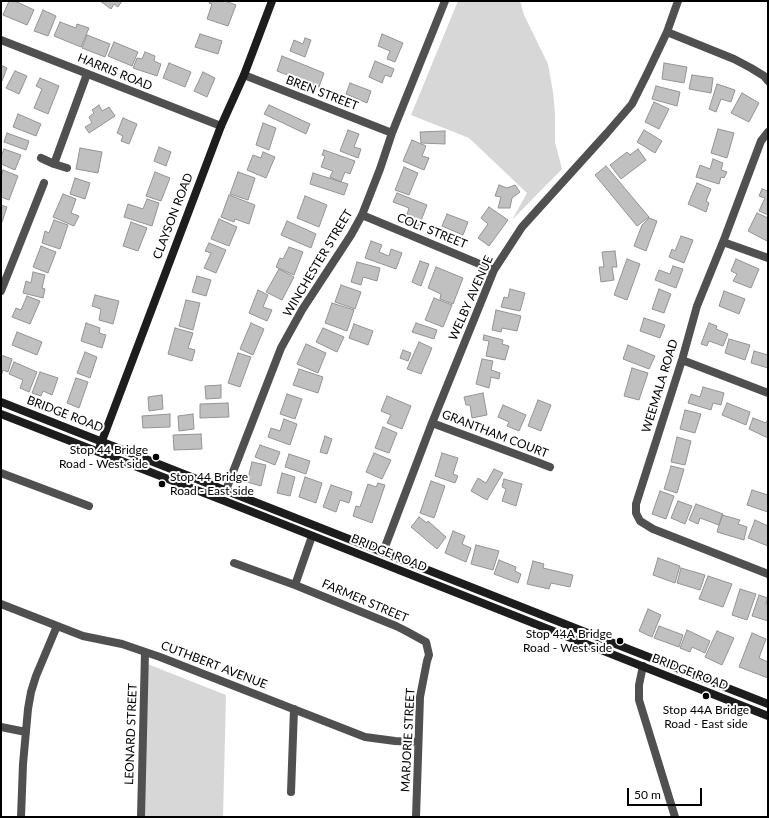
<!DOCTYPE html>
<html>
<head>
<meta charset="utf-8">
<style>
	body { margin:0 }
	#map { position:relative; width:769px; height:818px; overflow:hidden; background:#fff; font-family:Lato,sans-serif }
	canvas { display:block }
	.frame { position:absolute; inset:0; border:2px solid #000; pointer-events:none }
	.scale { position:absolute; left:627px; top:788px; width:75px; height:18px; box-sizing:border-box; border:2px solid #000; border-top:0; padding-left:5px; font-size:12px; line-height:14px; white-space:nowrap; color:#000; -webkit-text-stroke:3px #fff; paint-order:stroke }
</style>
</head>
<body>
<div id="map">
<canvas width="769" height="818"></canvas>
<div class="frame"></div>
<div class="scale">50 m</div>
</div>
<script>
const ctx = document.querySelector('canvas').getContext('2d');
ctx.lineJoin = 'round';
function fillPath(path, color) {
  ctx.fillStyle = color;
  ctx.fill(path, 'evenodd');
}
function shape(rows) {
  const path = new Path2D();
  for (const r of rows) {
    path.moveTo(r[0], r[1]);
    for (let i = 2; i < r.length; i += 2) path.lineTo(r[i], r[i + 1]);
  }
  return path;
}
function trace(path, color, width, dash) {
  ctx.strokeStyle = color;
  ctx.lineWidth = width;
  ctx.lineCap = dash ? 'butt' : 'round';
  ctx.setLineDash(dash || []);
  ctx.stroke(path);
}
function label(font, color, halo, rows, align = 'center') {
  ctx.font = font + ' Lato,sans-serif';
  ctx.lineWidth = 4;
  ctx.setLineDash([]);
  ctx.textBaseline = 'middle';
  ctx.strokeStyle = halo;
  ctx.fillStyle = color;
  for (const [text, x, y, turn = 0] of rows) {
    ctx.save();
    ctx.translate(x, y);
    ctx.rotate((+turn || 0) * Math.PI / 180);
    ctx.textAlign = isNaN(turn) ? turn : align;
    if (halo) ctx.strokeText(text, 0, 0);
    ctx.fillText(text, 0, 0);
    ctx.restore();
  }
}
fillPath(shape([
	[458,1,520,1,524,15,548,64,553,92,555,114,555,142,562,169,512,220,527,193,469,138,411,115],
	[145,663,226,695,223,817,141,817]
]), '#d7d7d7');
const building = shape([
	[9,1,15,1,34,10,27,25,3,15,9,1],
	[100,1,122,1,118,7,114,4,111,9,100,1],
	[210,1,225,1,236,5,228,26,207,19,212,4,209,3,210,1],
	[43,10,56,16,48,36,34,31,43,10],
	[60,22,76,28,77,24,89,28,81,47,54,36,60,22],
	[200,34,222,41,218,54,195,47,200,34],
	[382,34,403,43,395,62,387,59,390,51,378,46,382,34],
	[87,35,110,44,105,57,82,48,87,35],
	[305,38,311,40,305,57,290,51,294,40,303,44,305,38],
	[114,42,138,52,132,66,108,56,114,42],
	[145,52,155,56,154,61,161,64,157,76,133,68,137,58,142,59,145,52],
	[282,56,324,73,319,87,277,71,282,56],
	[375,61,394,69,391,77,385,75,382,83,369,77,375,61],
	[169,63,191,72,185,87,163,78,169,63],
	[664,63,687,67,684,83,662,79,664,63],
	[1,65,7,68,2,81,1,80,1,65],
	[15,71,27,76,19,94,6,88,15,71],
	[203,72,215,78,207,97,194,91,203,72],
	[692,75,713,78,711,93,689,89,692,75],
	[40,78,59,86,48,114,34,108,42,89,36,86,40,78],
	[350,83,371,91,367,103,346,94,350,83],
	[717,84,735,90,731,102,721,99,716,112,709,109,717,84],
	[656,86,680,92,677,106,652,99,656,86],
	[742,93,759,103,749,122,731,113,742,93],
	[654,102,669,109,659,129,645,122,654,102],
	[99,105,102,111,109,107,115,116,89,133,85,127,92,123,89,117,94,113,92,110,99,105],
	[269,105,310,124,306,134,264,114,269,105],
	[18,114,41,124,36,136,13,127,18,114],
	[123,118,137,124,129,144,121,141,123,136,117,133,123,118],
	[263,123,276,128,269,150,256,145,263,123],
	[718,129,734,133,727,158,711,153,718,129],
	[348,130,359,134,354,147,361,149,358,158,340,151,348,130],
	[644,130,662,141,655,153,637,142,644,130],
	[445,131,445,144,421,143,420,132,445,131],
	[7,133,29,141,26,150,4,142,7,133],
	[412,140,426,146,422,156,429,158,424,170,403,161,412,140],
	[159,147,171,152,166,166,154,161,159,147],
	[80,148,102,152,98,173,76,169,80,148],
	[4,149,21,155,15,170,1,164,1,156,4,149],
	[638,149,646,160,621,179,610,165,627,152,630,155,638,149],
	[324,150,355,161,350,174,345,172,341,182,330,177,333,171,321,167,325,156,322,155,324,150],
	[263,152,275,157,266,178,247,170,253,155,261,158,263,152],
	[713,159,723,163,721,170,727,172,724,178,721,177,719,184,696,177,700,165,710,169,713,159],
	[606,166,649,217,637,226,595,175,606,166],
	[404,167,418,173,409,195,395,190,404,167],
	[3,170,18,176,9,200,1,197,1,177,3,170],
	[155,172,170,178,161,201,146,196,155,172],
	[238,172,255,178,248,200,230,194,238,172],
	[313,173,348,184,344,195,310,184,313,173],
	[75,178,90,183,85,199,70,194,75,178],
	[697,183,711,189,706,201,709,203,706,212,688,204,697,183],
	[499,185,507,188,515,185,520,192,512,198,510,208,498,208,501,197,495,196,499,185],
	[762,189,768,191,768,215,759,211,765,198,759,196,762,189],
	[397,193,427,205,419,226,405,220,409,208,393,202,397,193],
	[63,194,76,199,71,213,79,216,74,226,53,217,63,194],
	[229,195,255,205,249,224,235,219,234,222,221,217,229,195],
	[305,196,327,205,319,227,297,218,305,196],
	[147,199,159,203,152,226,124,217,128,204,143,209,147,199],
	[1,205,7,207,1,225,1,205],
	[489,207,508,220,489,246,478,238,488,224,481,218,489,207],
	[757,213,768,218,768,238,767,241,748,231,757,213],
	[447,214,468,222,463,235,442,226,447,214],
	[649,218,657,221,646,251,634,246,642,225,649,218],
	[219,219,237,227,229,246,211,239,219,219],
	[54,220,68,225,60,249,42,243,45,231,49,233,54,220],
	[287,221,316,234,311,248,281,235,287,221],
	[131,222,147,228,138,251,123,246,131,222],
	[681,236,693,240,684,263,669,257,672,249,675,251,681,236],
	[371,241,382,245,379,252,389,256,391,249,402,253,396,269,365,258,371,241],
	[209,243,226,250,216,273,204,268,211,253,205,251,209,243],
	[41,246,56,252,48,273,33,267,41,246],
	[289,247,303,252,294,275,276,267,280,258,283,259,289,247],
	[615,251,617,267,612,267,614,280,601,282,599,267,604,267,602,252,615,251],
	[627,259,640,264,627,300,614,295,627,259],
	[736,259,759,269,751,288,733,281,737,274,731,271,736,259],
	[420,261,429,264,421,286,412,282,420,261],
	[357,262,380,268,377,281,363,277,361,285,351,282,357,262],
	[673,266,683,269,676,288,655,280,659,270,670,274,673,266],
	[436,267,463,278,453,304,440,299,441,294,428,288,436,267],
	[279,269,294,277,282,300,266,292,279,269],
	[33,272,45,275,42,288,45,289,43,298,23,293,26,281,31,283,33,272],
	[197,276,211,280,206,296,192,292,197,276],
	[341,285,361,292,355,309,335,302,341,285],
	[510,289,525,293,520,311,501,307,504,297,508,298,510,289],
	[659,289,671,294,664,313,652,309,659,289],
	[258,290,268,295,263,307,272,310,267,321,249,313,258,290],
	[724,291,745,299,739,314,719,306,724,291],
	[95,295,119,301,113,324,99,320,101,309,92,306,95,295],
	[27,296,40,301,30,324,12,317,16,308,21,310,27,296],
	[434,298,452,305,443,327,425,320,434,298],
	[186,300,200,303,193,330,179,326,186,300],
	[332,303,354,310,347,331,325,323,332,303],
	[496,310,521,316,517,331,502,328,501,332,492,330,496,310],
	[644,318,665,325,660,338,640,331,644,318],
	[86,323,100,328,99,333,106,335,102,348,81,341,86,323],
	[251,323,264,329,253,355,240,349,251,323],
	[416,323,437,330,434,339,412,332,416,323],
	[709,323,717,326,716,329,728,334,723,346,709,341,707,346,701,344,709,323],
	[354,324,373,331,368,345,349,338,354,324],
	[175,328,193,333,188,348,195,350,192,361,168,354,175,328],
	[323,328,344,337,337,352,316,342,323,328],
	[17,332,42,342,37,355,12,345,17,332],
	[484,335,503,340,502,344,509,346,505,360,486,356,489,341,483,340,484,335],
	[729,339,750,345,745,360,725,353,729,339],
	[419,342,432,348,421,374,407,369,419,342],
	[306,344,326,353,318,373,297,364,306,344],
	[628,345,655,356,649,369,623,359,628,345],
	[403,350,411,353,408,361,400,358,403,350],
	[754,351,768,355,768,368,751,363,754,351],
	[85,352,97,357,90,378,77,373,85,352],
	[238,353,251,357,240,387,228,383,238,353],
	[1,355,12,359,8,372,3,370,1,376,1,355],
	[482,359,493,361,491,370,500,373,499,379,491,377,489,388,476,384,482,359],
	[14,362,37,372,29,392,20,388,23,380,9,374,14,362],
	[632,368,648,373,639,400,624,396,632,368],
	[299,369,323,377,318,393,293,385,299,369],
	[40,372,58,378,52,395,43,391,41,396,32,393,40,372],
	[76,378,88,382,79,408,67,403,76,378],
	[221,385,221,398,206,399,205,386,221,385],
	[703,387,724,393,721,405,713,403,711,410,688,403,691,394,700,397,703,387],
	[483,393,487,415,472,418,470,405,466,405,464,397,483,393],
	[287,394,302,399,295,419,280,414,287,394],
	[162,395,163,409,149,411,148,397,162,395],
	[387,396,411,406,402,429,387,423,391,415,381,411,387,396],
	[538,400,551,405,541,431,528,426,538,400],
	[228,403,229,417,200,418,200,404,228,403],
	[727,403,750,412,746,425,722,415,727,403],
	[503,405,526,415,519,431,507,426,509,422,498,417,503,405],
	[685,410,701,414,695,433,680,429,685,410],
	[170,414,170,427,143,428,142,416,170,414],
	[193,414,194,429,179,431,178,416,193,414],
	[753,418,766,423,768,419,768,438,749,429,753,418],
	[284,419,297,424,290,445,268,437,271,428,280,431,284,419],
	[383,427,397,433,389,453,375,448,383,427],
	[201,434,202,449,174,450,173,435,201,434],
	[325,436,332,439,327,454,320,452,325,436],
	[677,437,691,441,685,465,671,462,677,437],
	[260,445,280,452,275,465,255,457,260,445],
	[374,453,391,460,382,479,366,472,374,453],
	[442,453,458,458,453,474,458,476,455,483,435,476,442,453],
	[289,454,310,461,306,474,285,467,289,454],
	[252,462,266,465,261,486,247,482,252,462],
	[671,466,684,469,677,493,664,489,671,466],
	[494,469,503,473,487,500,471,491,478,478,486,483,494,469],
	[282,473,295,477,290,496,277,493,282,473],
	[305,477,322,483,316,503,299,497,305,477],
	[504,479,522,484,516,506,502,501,506,489,502,487,504,479],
	[431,481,445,486,434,518,420,513,431,481],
	[378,483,385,485,372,523,353,516,356,506,360,507,368,484,376,487,378,483],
	[331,485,352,492,349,503,340,500,336,512,323,507,331,485],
	[752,490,768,495,768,512,747,505,752,490],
	[660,491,674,496,666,519,652,514,660,491],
	[678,501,692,506,685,524,671,518,678,501],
	[696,504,723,514,719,525,700,518,698,524,689,520,696,504],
	[722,515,740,520,738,524,747,527,744,540,717,532,722,515],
	[419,517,427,523,428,521,446,537,437,549,411,527,419,517],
	[755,520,768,526,768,546,748,538,755,520],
	[453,531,465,536,462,544,471,548,466,562,445,553,453,531],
	[476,545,499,551,493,570,471,564,476,545],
	[658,558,680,566,675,583,653,575,658,558],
	[499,560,516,567,515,571,521,574,518,583,494,574,499,560],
	[533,561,544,564,543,568,573,575,570,587,551,583,549,589,527,584,533,561],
	[681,568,705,575,700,590,677,583,681,568],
	[708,576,732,584,723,607,699,599,708,576],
	[740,589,756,594,747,620,732,615,740,589],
	[759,595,768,598,766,604,768,605,768,621,752,616,759,595],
	[648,609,661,615,652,637,639,631,648,609],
	[659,626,683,635,679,647,654,638,659,626],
	[687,630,710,641,705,653,692,647,690,652,680,648,687,630],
	[717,631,734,638,722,665,705,657,717,631],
	[752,633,766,639,759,658,768,662,768,678,739,667,752,633]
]);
fillPath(building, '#c0c0c0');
trace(building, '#949494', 1);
trace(shape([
	[667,32,734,59,751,68,764,76,768,81],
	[1,40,221,126],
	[244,75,392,133],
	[768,132,761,141,725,237,697,306,682,360,636,504,636,513,640,521,653,529,768,574],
	[41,158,54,164,67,168],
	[54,164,87,74],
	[362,215,494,270],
	[723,242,768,258],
	[1,291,44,183],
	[682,360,768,393],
	[432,423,537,462,550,467],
	[1,473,89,506],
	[226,490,281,348,302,310,351,235,362,215,380,169,392,133,445,1],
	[383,552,432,423,494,270,522,227,607,133,632,104,647,74,667,32,678,1],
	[234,563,295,585,396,626,406,631,426,642,429,655,427,661,420,697,416,817],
	[295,585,312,536],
	[1,604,83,636,122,644,160,657,365,737,395,741,418,742],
	[643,666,639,685,639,700,675,817],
	[1,727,26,732],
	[291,792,294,709],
	[21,817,23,764,28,709,31,692,36,676,57,626],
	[141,817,145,652]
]), '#505050', 8);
trace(shape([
	[1,402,768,704],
	[1,414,222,500,768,716],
	[100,446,221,126,244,75,272,1]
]), '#1d1d1d', 8);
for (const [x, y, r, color] of [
	[156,457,4,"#000"],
	[162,484,4,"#000"],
	[620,641,4,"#000"],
	[706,696,4,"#000"]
]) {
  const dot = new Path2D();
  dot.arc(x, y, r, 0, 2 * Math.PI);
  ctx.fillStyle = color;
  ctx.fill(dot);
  trace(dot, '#fff', 1.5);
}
label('12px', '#000', '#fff', [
	["HARRIS ROAD",115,72,22],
	["BREN STREET",322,93,21],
	["CLAYSON ROAD",173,216,-69],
	["COLT STREET",432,231,22],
	["WINCHESTER STREET",318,263,-59],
	["WELBY AVENUE",471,298,-66],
	["WEEMALA ROAD",660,386,-73],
	["BRIDGE ROAD",65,414,21],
	["GRANTHAM COURT",495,434,21],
	["BRIDGE ROAD",389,553,22],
	["FARMER STREET",365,601,23],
	["CUTHBERT AVENUE",214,665,21],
	["BRIDGE ROAD",690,672,21],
	["LEONARD STREET",131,734,-88],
	["MARJORIE STREET",408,740,-87]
]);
label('12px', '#000', '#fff', [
	["Stop 44 Bridge",148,450],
	["Road - West side",148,464],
	["Stop 44 Bridge",170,477,"left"],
	["Road - East side",170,491,"left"],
	["Stop 44A Bridge",612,634],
	["Road - West side",612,648],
	["Stop 44A Bridge",706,710,"center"],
	["Road - East side",706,724,"center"]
], 'right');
</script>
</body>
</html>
